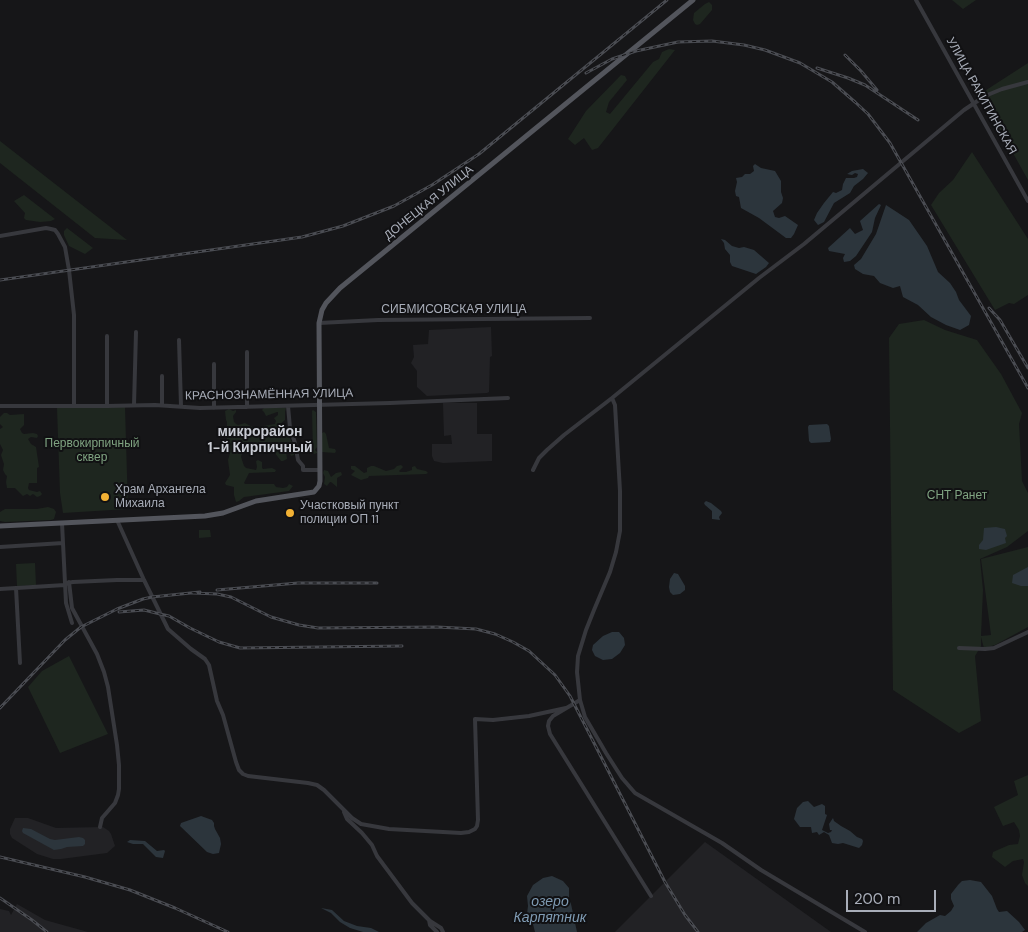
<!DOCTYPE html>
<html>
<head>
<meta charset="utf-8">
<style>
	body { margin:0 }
	#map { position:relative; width:1028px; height:932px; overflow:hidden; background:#161618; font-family:"DM Sans",sans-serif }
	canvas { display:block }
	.scale { position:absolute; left:846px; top:890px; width:90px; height:22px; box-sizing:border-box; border:2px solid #a8adb8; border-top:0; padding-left:6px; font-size:15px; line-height:18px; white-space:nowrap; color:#a8adb8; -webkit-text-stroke:4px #111113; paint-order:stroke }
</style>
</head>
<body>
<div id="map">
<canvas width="1028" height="932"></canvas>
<div class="scale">200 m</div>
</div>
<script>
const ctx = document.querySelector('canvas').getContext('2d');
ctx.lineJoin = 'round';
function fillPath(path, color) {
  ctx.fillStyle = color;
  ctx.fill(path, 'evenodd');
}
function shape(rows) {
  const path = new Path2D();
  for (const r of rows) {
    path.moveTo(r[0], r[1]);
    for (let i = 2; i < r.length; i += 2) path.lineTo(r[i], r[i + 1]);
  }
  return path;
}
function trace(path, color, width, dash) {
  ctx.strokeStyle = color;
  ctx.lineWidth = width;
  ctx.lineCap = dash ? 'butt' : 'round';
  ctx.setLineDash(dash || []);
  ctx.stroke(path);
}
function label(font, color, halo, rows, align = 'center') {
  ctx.font = font + ' "DM Sans",sans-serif';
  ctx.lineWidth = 4;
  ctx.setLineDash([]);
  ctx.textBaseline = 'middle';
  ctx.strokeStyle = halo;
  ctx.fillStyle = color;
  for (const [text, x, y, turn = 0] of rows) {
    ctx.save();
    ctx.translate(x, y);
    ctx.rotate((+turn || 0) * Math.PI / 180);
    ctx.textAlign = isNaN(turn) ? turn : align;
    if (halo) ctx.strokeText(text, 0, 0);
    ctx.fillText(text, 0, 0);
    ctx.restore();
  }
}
fillPath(shape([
	[491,327,492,356,490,357,489,392,487,393,427,396,417,387,417,371,411,363,414,357,413,345,428,344,429,330],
	[443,403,477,403,477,434,492,434,492,461,443,463,434,461,432,456,432,444,452,444,451,435,444,436],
	[15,818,28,818,56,828,103,827,109,831,111,834,115,846,107,853,61,859,53,859,37,854,12,838,10,834,10,829],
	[705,842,831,932,615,932],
	[17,904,45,920,88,932,0,932,0,909,9,911,11,915]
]), '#222225');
fillPath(shape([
	[952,0,976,0,963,9],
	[709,2,712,5,712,10,700,24,697,25,695,24,693,20,694,13,705,4],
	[669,49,675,50,598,148,592,150,584,138,575,145,568,139,586,111,621,75,625,76,627,80,609,102,606,112,610,114,653,62,659,59,662,52],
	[1028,63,1028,180,980,94],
	[0,141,127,240,95,238,0,163],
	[972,152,1028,239,1028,295,1014,304,1009,303,995,310,931,205,939,193,953,180],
	[24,195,55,219,51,221,40,222,26,220,24,218,25,213,14,201],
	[67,228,93,248,85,254,69,246,64,235,64,231],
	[924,320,945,330,977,340,1001,374,1022,413,1019,424,1022,481,1028,493,1028,531,1007,547,980,559,983,590,981,636,991,635,981,559,1028,547,1028,627,995,645,984,648,981,637,981,646,975,656,981,721,959,733,893,690,889,338,899,324],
	[125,407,128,509,63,513,60,493,57,408],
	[264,408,286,408,285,412,285,420,279,425,279,426,282,431,286,432,290,438,295,449,294,455,291,456,289,450,287,450,286,451,287,459,283,461,281,461,271,448,266,447,259,450,255,449,246,450,242,453,241,457,244,466,246,468,256,470,257,467,256,461,258,460,262,462,262,468,263,469,272,468,276,470,275,472,249,473,244,483,245,484,274,484,276,487,283,488,287,487,289,484,293,486,289,491,244,497,239,501,236,502,234,495,234,487,226,485,225,483,230,475,228,460,230,453,229,448,231,444,227,439,227,422,226,420,225,411,229,409,233,411,236,410,236,412,233,416,234,422,236,424,238,425,245,423,258,430,263,426,275,424,276,421,274,418,278,415,278,412,277,412,266,416,264,412,262,410],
	[313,410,316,412,316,414,317,447,315,450,317,452,317,453,314,454,313,453,312,411],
	[4,413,7,413,10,415,24,414,24,425,20,429,22,433,24,434,33,433,37,434,38,436,37,438,31,437,28,439,31,444,36,447,39,467,37,468,37,483,29,483,28,488,29,490,37,492,40,491,42,494,40,496,37,497,33,494,30,496,27,494,23,496,15,488,7,488,6,482,7,476,5,474,3,470,4,464,1,455,3,450,0,444,0,429,3,427,0,424,0,417],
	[324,432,326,434,329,448,335,449,336,451,335,453,322,452,322,433],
	[401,465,403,467,399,471,400,472,406,472,412,470,412,467,415,466,417,469,426,471,428,473,426,474,369,476,368,478,361,480,351,475,355,471,351,469,351,466,355,466,364,473,367,472,367,468,371,466,374,466,386,471,394,469,397,466],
	[324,470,328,471,331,477,336,473,341,472,342,475,337,478,337,487,331,482,330,482,327,486,324,484,325,477,323,473],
	[48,507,54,509,56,512,54,519,51,520,5,522,0,521,0,512,5,509,37,509],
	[199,530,210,530,211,537,199,538],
	[35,563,36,585,17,586,16,564],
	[69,656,108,734,60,753,28,687,42,671],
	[1028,775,1028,886,1025,883,1022,875,1024,862,1023,859,1013,861,1005,867,992,857,993,852,1009,845,1018,844,1020,836,1019,830,1014,822,1003,826,994,807,1018,795,1014,781]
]), '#1e261f');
fillPath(shape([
	[755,164,761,168,775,171,781,181,781,192,783,198,782,203,773,211,775,217,779,218,785,216,798,225,794,234,791,238,786,238,759,218,741,208,739,197,736,196,735,191,737,182,736,178,742,177,745,174,750,174,754,171,753,166],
	[863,169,868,173,863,179,854,186,850,193,834,203,824,222,818,225,814,220,817,213,824,203,833,192,836,193,842,190,843,184,846,178,854,178,857,177,858,174,855,173,852,175,847,174,852,171],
	[879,204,881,205,875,218,872,232,856,256,850,261,844,262,843,258,845,254,829,251,828,248,850,228,855,234,863,230,860,221],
	[886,205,909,220,927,246,938,272,950,283,956,292,959,300,971,316,969,325,960,330,946,325,931,317,918,305,903,297,900,286,893,288,880,283,874,276,863,274,855,269,854,265,861,259,876,234],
	[721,239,725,240,732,246,739,248,744,247,754,250,769,263,766,267,756,274,732,266,730,262,730,255,725,249,724,243],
	[827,424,829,426,831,439,830,442,811,443,809,441,808,427,809,425],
	[706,501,711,503,721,511,722,513,719,517,720,520,712,519,712,511,705,505,704,503],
	[996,527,1005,529,1007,536,1005,538,1006,543,986,550,979,549,979,545,983,540,984,528],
	[1028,567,1028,586,1021,586,1012,583,1013,575],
	[674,573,678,574,685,586,685,590,680,594,673,595,670,592,669,587,670,579],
	[612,632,619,632,624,638,625,645,620,653,612,659,603,660,595,656,592,650,593,645,603,636],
	[808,801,814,807,822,804,825,806,825,814,827,815,822,830,828,833,831,832,832,830,830,830,829,824,833,818,834,821,841,826,850,831,857,837,862,839,863,841,862,845,859,848,843,843,838,844,832,843,829,835,824,832,819,835,817,832,812,833,811,827,800,827,794,819,797,808,803,802],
	[201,816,212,820,214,823,214,826,215,829,220,838,221,844,219,853,213,854,207,852,180,826,181,823],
	[23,828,31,829,50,839,55,840,79,837,83,838,85,840,85,844,83,846,67,847,61,849,54,850,23,833,22,831],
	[130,840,145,841,157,851,164,850,165,851,163,858,156,857,143,844,133,844,127,842],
	[552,876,563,881,569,888,569,899,571,904,577,932,535,932,533,924,527,914,528,906,527,896,533,885,543,878],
	[970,880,981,882,992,896,997,909,999,912,1007,911,1019,922,1025,930,1022,932,917,932,926,923,940,915,945,916,951,911,954,906,951,899,951,894,958,885,962,881],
	[321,908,332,910,344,921,357,926,371,928,379,932,363,932,350,928,340,922,331,913]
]), '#2c353c');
trace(shape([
	[916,0,1028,201],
	[0,236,46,228,51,229,55,230,58,234,65,247,69,270,74,315,74,406],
	[319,323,378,320,590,318],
	[179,340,181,406],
	[247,352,247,407],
	[214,364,214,408],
	[162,376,162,405],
	[612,398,615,405,620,491,620,531,616,552,610,572,594,610,586,630,578,656,577,672,580,700,553,716,549,721,548,726,550,734,651,896],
	[134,405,136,332],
	[0,406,107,406,155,405,200,408,390,403,508,398],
	[107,406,107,336],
	[288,406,290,428,295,443,298,460,303,466,303,470,320,470],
	[533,470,539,458,547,450,564,435,612,398,759,278,804,244,964,110,985,96,1002,89,1028,82],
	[117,520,144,580,168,629,191,649,205,659,209,665,217,701,223,715,236,762,239,770,243,774,248,776,308,783,317,785,324,790,352,818,361,824,389,829,461,833,469,832,475,829,477,826,478,820,475,719,493,720,529,716,566,708],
	[62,523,66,603,72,623],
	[0,547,63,543],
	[69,582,72,608,97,654,104,672,108,687,117,745,119,765,119,789,118,795,115,803,102,818,100,827],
	[16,588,20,663],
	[0,589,65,585,67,583,73,582,117,580,144,580],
	[959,648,985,649,994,648,1028,632],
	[580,700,585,717,606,753,622,778,635,793,722,843,761,870,865,932],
	[344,812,347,819,362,833,372,845,377,856,412,903,429,920,430,925,437,932],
	[430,921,441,928,443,932]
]), '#37383d', 4);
trace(shape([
	[0,526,205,516,223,513,256,501,314,492,319,486,320,481,319,323,322,310,326,303,340,288,693,0]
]), '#53555c', 5);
const rail = shape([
	[845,55,861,71,877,90],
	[817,68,848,78,865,85,918,120],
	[586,73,612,59,636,51,678,42,712,41,744,45,765,50,800,63,832,82,855,102,868,114,890,143,1028,388],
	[0,280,302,237,343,226,394,206,432,185,479,154,667,0],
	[989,308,1000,320,1028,368],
	[217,590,298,583,377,583],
	[193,593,217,594,231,597,271,617,299,625,318,628,437,627,476,629,495,634,513,642,529,651,555,675,570,696,665,882,685,915,698,932],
	[119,612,144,610,160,614,169,616,190,628,219,642,240,648,402,646],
	[0,708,65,640,81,627,117,609,143,599,152,597,200,592],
	[0,857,85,877,130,890,175,908,228,932],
	[0,898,32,920,47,932]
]);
trace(rail, '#4a4c52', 3);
trace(rail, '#111113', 1, [4]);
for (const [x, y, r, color] of [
	[105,497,5,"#f2b134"],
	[290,513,5,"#f2b134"]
]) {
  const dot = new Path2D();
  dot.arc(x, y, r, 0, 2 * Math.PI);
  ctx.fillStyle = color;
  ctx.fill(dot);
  trace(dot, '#111113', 2);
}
label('12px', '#a8adb8', '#111113', [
	["УЛИЦА РАКИТИНСКАЯ",981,96,61],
	["ДОНЕЦКАЯ УЛИЦА",429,203,-39],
	["СИБМИСОВСКАЯ УЛИЦА",454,310],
	["КРАСНОЗНАМЁННАЯ УЛИЦА",269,395,-1]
]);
label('12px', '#7fa381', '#111113', [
	["Первокирпичный",92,444],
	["сквер",92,458],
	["СНТ Ранет",957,496]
]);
label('12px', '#a8adb8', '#111113', [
	["Храм Архангела",115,490],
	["Михаила",115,504],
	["Участковый пункт",300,506],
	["полиции ОП 11",300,520]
], 'left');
label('bold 14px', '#c9ccd4', '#111113', [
	["микрорайон",260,432],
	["1-й Кирпичный",260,448]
]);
label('italic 14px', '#7f9bb3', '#111113', [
	["озеро",550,902],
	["Карпятник",550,918]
]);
</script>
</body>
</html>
